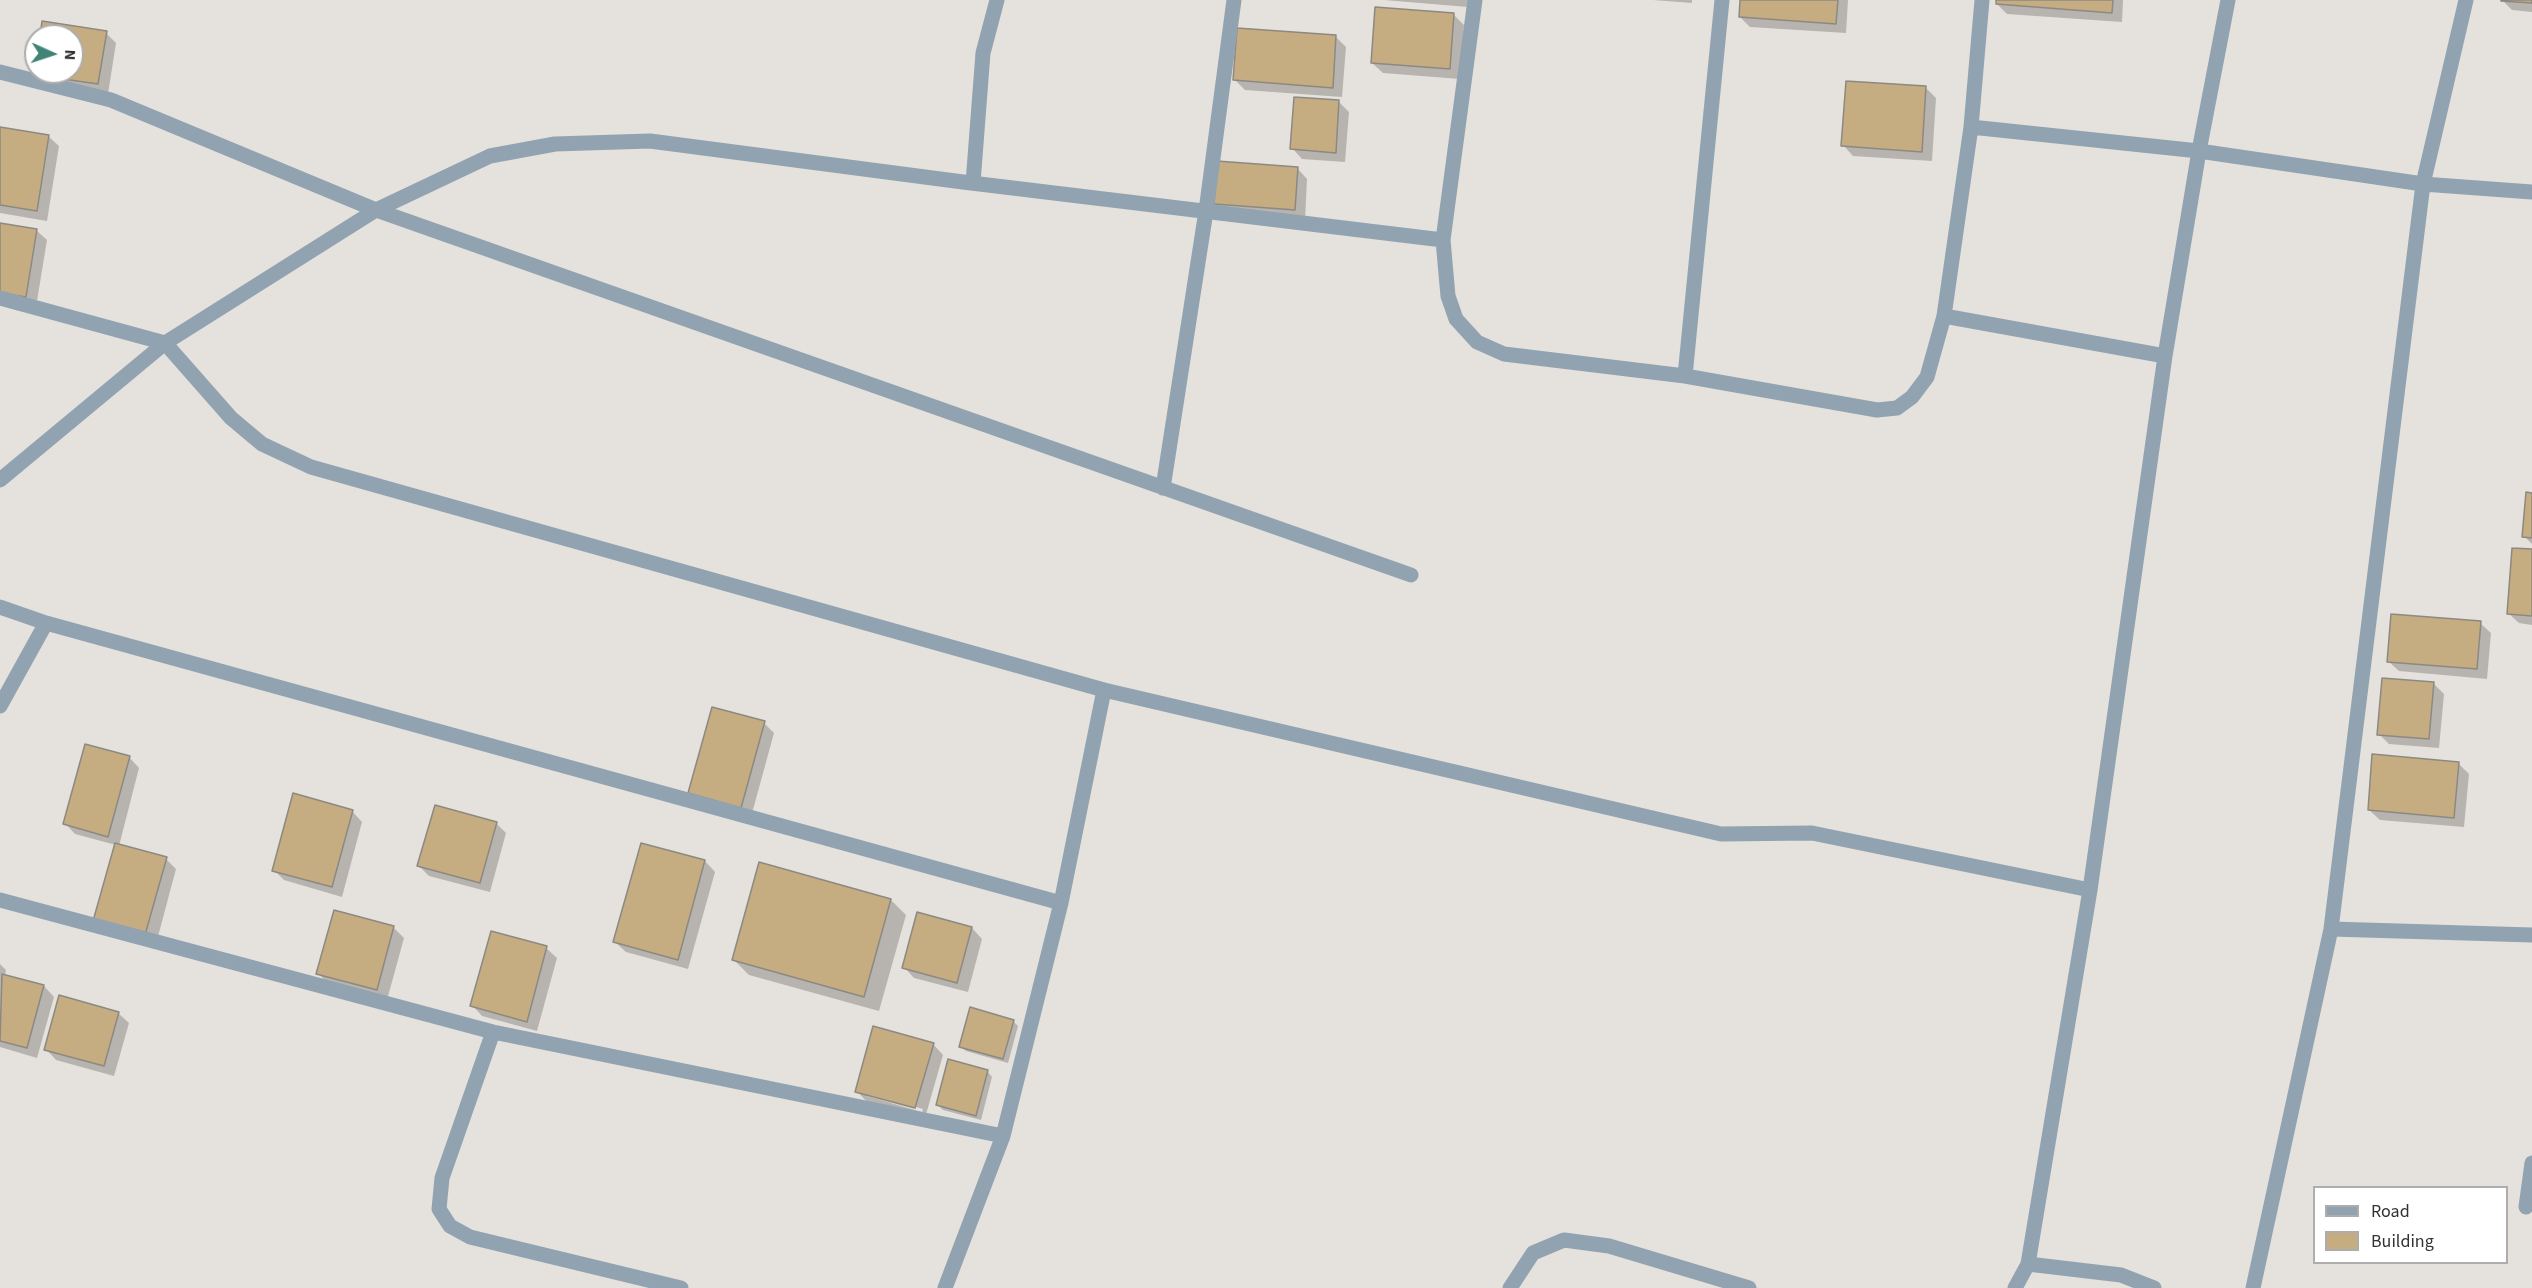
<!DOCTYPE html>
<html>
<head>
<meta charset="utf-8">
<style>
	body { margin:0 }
	#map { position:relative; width:2532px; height:1288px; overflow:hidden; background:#e5e1dc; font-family:"Source Sans 3",sans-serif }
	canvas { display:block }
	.legend { position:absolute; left:2313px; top:1186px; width:195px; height:78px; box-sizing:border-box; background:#fff; border:2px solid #aeadad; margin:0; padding:8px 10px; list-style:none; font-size:18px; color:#343331 }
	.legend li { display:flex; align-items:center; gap:12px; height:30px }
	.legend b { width:30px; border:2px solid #aeadad }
	.north { position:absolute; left:24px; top:24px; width:60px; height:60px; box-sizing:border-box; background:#fff; border:2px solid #aeadad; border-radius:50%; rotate:93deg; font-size:16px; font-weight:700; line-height:24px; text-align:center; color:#343331 }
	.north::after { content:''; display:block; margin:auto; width:21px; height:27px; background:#418375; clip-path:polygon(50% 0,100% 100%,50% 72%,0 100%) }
</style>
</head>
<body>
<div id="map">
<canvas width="2532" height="1288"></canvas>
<ul class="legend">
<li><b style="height:8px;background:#91a2b1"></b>Road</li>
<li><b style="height:16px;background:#c5ac81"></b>Building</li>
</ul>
<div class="north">N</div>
</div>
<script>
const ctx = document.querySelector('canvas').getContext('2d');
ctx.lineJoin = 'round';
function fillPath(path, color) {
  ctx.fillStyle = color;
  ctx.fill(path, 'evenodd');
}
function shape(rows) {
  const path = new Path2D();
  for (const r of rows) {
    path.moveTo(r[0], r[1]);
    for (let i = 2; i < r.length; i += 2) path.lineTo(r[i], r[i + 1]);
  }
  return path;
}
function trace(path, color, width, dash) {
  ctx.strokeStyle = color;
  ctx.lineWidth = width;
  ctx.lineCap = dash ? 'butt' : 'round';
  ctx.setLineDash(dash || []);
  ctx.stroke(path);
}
fillPath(shape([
	[1384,0,1469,0,1468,7],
	[1653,0,1692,0,1692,3],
	[1741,0,1848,0,1846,33,1750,27,1740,17],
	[1997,0,2123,0,2122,22,2007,14,1997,4],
	[2502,0,2532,0,2532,12,2512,10],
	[1453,14,1464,25,1460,79,1383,73,1372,63],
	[106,33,116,43,108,94,46,84,36,72,72,72,72,36,42,36],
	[1335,36,1346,47,1342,97,1245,90,1235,80],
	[1926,88,1936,98,1932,161,1853,156,1843,145],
	[1338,101,1349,112,1345,162,1302,159,1292,148],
	[0,129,48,136,59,146,47,221,0,213],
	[1297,168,1307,179,1305,220,1226,214,1215,204],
	[0,224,36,230,47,240,36,307,0,301],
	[2532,495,2532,544,2524,536],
	[2532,551,2532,625,2519,623,2508,613],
	[2480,623,2491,633,2487,679,2399,671,2388,661],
	[2434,684,2444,694,2439,748,2389,744,2379,734],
	[764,723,774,733,751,817,700,803],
	[129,757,139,768,119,846,166,859,176,869,156,944,105,930,116,845,75,834,65,823],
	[2459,764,2469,774,2464,827,2380,820,2369,810],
	[352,811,362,822,342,897,284,880,274,870],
	[496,823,506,833,490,892,429,876,419,866],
	[705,861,715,872,688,969,626,952,615,942],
	[891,900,906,915,879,1011,749,975,734,960],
	[918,914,972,928,982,939,968,992,914,978,904,967],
	[394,928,404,938,387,1000,328,984,318,973],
	[546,948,557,958,537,1031,482,1016,472,1005],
	[0,964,6,970,5,976,44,986,54,997,37,1058,0,1047],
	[118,1013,129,1023,114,1076,56,1060,46,1049],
	[1013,1021,1018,1026,1008,1063,966,1051,961,1047],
	[933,1044,943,1055,925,1118,867,1102,857,1091],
	[867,1093,923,1109,922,1112,867,1096],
	[949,1061,988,1072,992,1077,981,1120,943,1110,938,1105]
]), '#0003');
const building = shape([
	[1740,0,1838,0,1836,24,1739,17,1740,0],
	[1996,0,2113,0,2112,13,1996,4,1996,0],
	[2532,0,2532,3,2501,1,2501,0,2532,0],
	[1375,7,1454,13,1450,69,1371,63,1375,7],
	[42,21,107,31,98,84,35,75,36,64,36,72,72,72,72,36,40,36,42,21],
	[1237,28,1336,35,1333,88,1233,80,1237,28],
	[1846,81,1926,86,1922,152,1841,146,1846,81],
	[1294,97,1339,100,1336,153,1290,149,1294,97],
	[0,127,49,135,37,211,0,205,0,127],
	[1217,161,1298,167,1295,210,1214,204,1217,161],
	[0,223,37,229,26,297,0,293,0,223],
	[2526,492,2532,493,2532,538,2522,537,2526,492],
	[2512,548,2532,549,2532,616,2507,614,2512,548],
	[2391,614,2481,621,2477,669,2387,662,2391,614],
	[2382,678,2434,682,2429,739,2377,735,2382,678],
	[712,707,765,721,741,808,688,793,712,707],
	[85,744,130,756,108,837,63,824,85,744],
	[2372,754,2459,762,2454,818,2368,810,2372,754],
	[293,793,353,810,332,887,272,871,293,793],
	[435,805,497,822,480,883,417,866,435,805],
	[115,843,167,857,145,935,93,921,115,843],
	[641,843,705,860,678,960,613,942,641,843],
	[759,862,891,899,864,997,732,960,759,862],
	[334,910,394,926,377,990,316,974,334,910],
	[917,912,972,927,957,983,902,968,917,912],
	[491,931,547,946,527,1022,470,1006,491,931],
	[2,974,44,985,27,1048,0,1041,2,974],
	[59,995,119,1012,104,1066,44,1050,59,995],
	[970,1007,1014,1020,1003,1059,959,1047,970,1007],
	[873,1026,934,1043,915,1108,855,1092,873,1026],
	[948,1059,988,1070,976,1116,936,1105,948,1059]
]);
fillPath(building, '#c5ac81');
trace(building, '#8c8983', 1.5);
trace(shape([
	[0,72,111,100,376,210,490,156,555,144,650,141,963,182,1443,240,1448,296,1456,319,1477,342,1504,354,1685,376,1877,410,1897,408,1912,397,1927,377,1944,316,1971,127,2199,151,2423,184,2532,192],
	[1971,127,1982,0],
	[973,183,983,53,997,0],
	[1443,240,1475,0],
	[0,298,165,343,231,418,262,444,311,467,1104,690,1061,903,1003,1136,945,1288],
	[1944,316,2165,356],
	[1685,376,1722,0],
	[0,480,165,343,376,210,1411,575],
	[1163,488,1206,211,1234,0],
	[0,607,46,623,1061,903],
	[1104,690,1721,834,1812,833,2090,890],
	[0,706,46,623],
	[0,900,493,1032,1003,1136],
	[2331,929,2532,935],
	[493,1032,442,1178,439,1209,450,1226,470,1237,681,1288],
	[2526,1207,2532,1163],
	[2028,1264,2121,1275,2154,1288],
	[1510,1288,1533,1253,1564,1240,1609,1246,1749,1288],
	[2015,1288,2028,1264,2090,890,2165,356,2199,151,2228,0],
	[2253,1288,2331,929,2423,184,2466,0]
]), '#91a2b1', 15);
</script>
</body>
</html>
